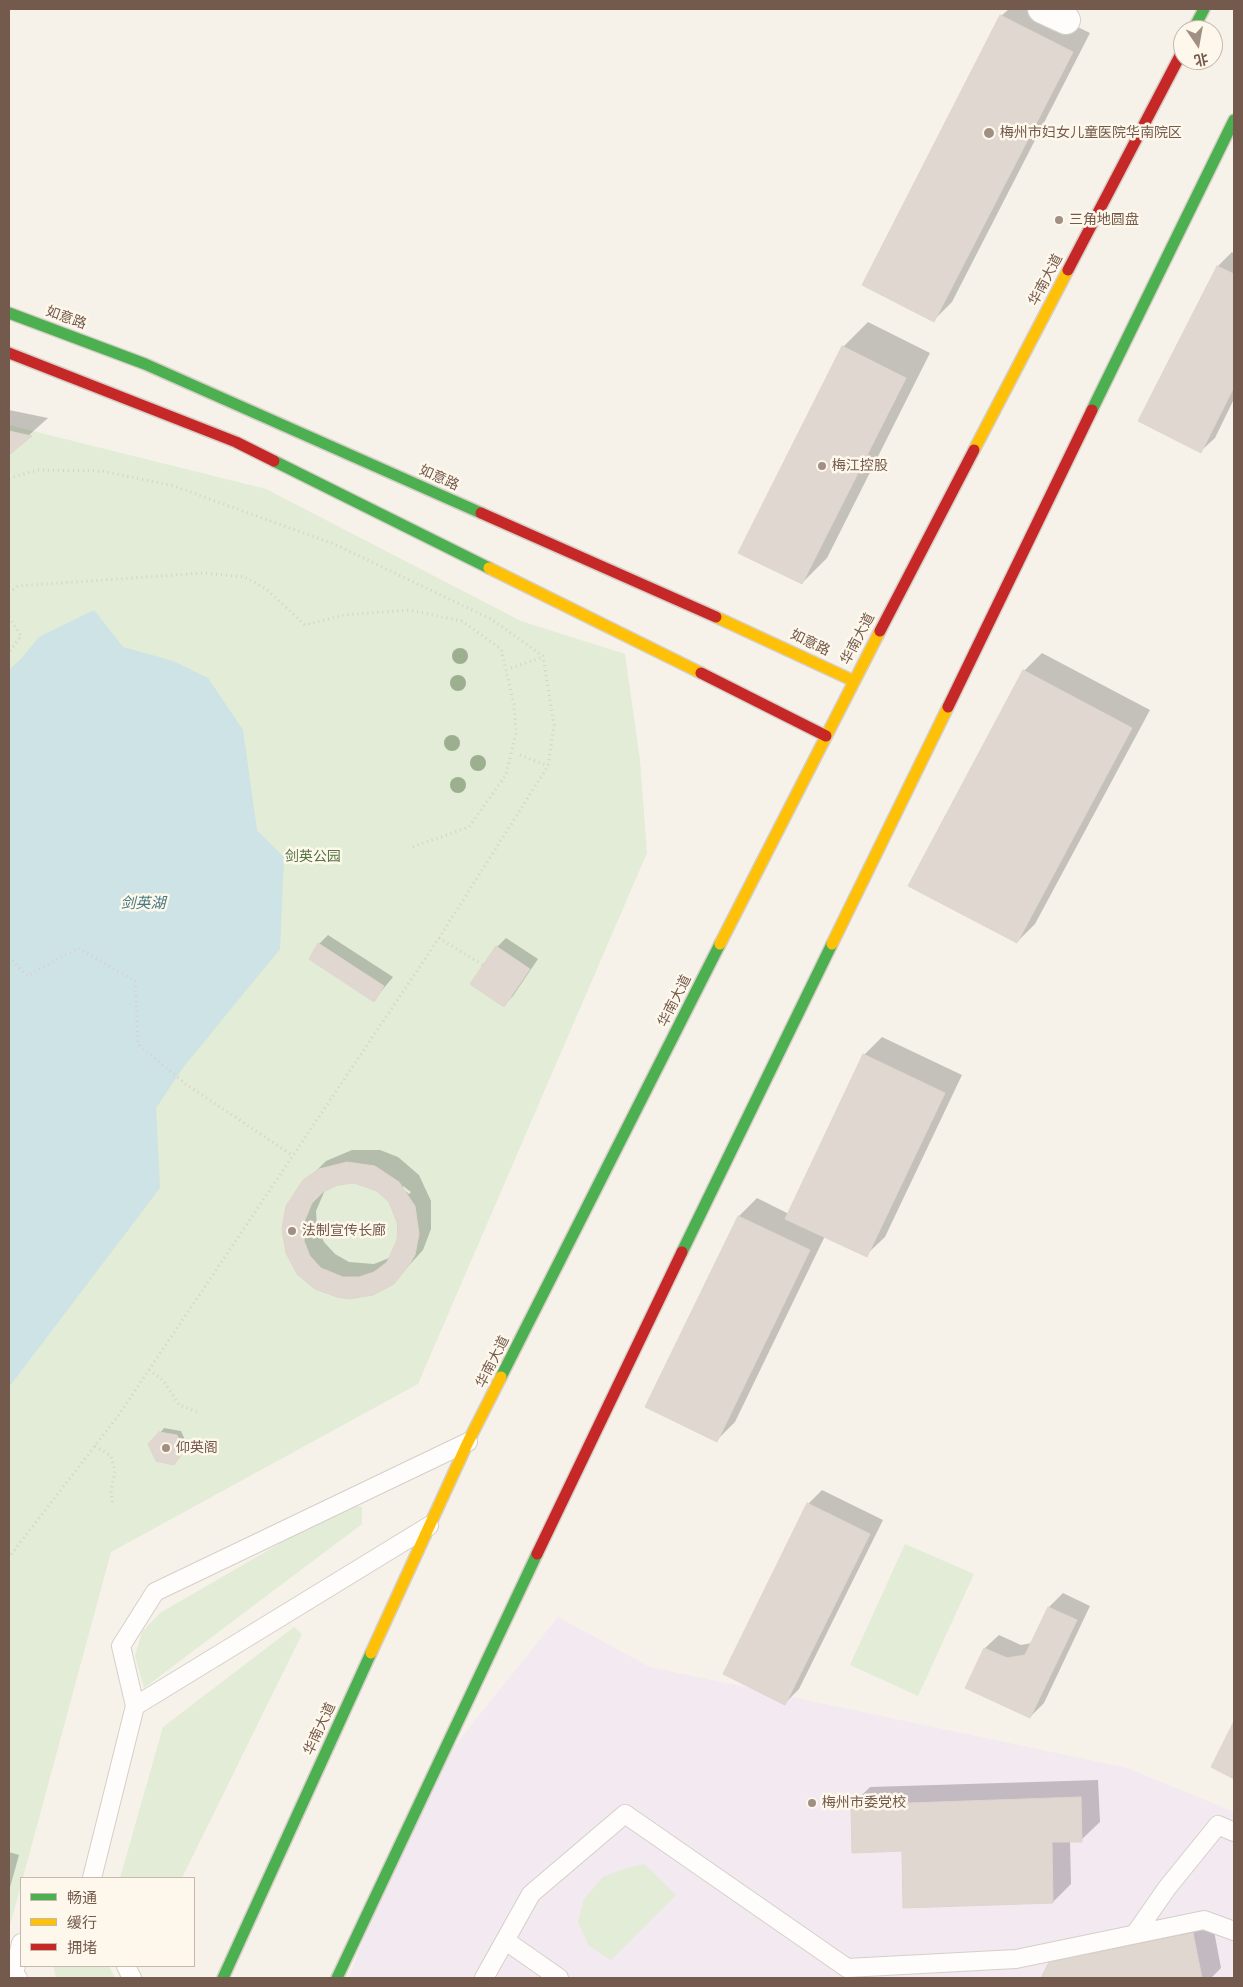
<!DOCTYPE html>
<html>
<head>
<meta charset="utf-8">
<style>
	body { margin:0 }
	#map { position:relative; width:1243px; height:1987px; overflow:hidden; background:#f6f2ea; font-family:"Fira Sans Condensed","Noto Sans SC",sans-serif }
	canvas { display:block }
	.frame { position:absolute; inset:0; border:10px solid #735a4c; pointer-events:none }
	.legend { position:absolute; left:20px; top:1877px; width:175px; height:90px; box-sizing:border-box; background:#fef7eb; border:1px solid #c6b8ab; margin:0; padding:6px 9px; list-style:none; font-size:15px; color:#735a4c }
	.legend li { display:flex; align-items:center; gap:10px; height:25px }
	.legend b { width:25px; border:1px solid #c6b8ab }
	.north { position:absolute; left:1173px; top:20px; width:50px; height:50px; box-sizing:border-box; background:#fef7eb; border:1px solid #c6b8ab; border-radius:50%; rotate:168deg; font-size:14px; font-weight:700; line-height:20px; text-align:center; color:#735a4c }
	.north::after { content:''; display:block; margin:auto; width:18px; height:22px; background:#a18f83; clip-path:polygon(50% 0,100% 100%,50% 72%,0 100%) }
</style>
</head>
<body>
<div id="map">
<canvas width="1243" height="1987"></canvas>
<div class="frame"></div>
<ul class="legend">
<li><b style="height:6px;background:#4caf50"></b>畅通</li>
<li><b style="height:6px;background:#ffc107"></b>缓行</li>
<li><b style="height:6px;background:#c62828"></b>拥堵</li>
</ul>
<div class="north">北</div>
</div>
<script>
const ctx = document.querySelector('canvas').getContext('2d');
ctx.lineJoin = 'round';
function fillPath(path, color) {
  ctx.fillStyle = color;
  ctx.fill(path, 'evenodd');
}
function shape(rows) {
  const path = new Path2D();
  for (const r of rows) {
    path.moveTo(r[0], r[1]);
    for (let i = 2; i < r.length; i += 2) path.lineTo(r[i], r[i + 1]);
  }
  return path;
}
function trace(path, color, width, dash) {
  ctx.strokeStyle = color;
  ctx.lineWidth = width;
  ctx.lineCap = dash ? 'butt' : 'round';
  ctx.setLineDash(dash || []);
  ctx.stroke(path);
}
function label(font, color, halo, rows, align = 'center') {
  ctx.font = font + ' "Fira Sans Condensed","Noto Sans SC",sans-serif';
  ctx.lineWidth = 5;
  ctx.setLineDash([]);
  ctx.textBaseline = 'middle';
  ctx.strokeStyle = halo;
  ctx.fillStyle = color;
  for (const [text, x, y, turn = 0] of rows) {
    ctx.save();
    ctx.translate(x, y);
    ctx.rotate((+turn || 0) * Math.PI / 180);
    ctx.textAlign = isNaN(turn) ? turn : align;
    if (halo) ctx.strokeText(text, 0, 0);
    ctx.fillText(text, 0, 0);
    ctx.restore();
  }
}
fillPath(shape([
	[558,1617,650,1667,1127,1768,1234,1812,1234,1978,349,1978,416,1794]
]), '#f3e9f1');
fillPath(shape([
	[9,425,266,489,521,621,625,654,640,760,647,853,418,1384,111,1552,9,1929],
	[348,1504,362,1507,362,1524,144,1688,135,1656,142,1632,160,1613],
	[905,1544,974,1574,918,1696,850,1665],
	[294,1627,302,1634,182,1878,120,1878,163,1727],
	[644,1864,676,1895,611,1960,589,1946,578,1922,584,1899,603,1877,624,1869],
	[53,1966,109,1966,115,1978,56,1978]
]), '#e2ecd6');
fillPath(shape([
	[94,610,123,647,173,661,208,678,243,730,257,830,284,857,280,949,185,1065,156,1108,160,1188,9,1387,9,670,21,659,39,637]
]), '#cde3e5');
fillPath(shape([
	[1009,9,1041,9,1090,33,952,302,934,320,1001,16],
	[1232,252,1234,254,1234,399,1215,438,1201,451,1218,266],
	[868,322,930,353,827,558,802,583,843,347],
	[9,410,48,418,9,453],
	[1042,653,1150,710,1035,924,1017,942,1024,671],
	[328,935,393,977,374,1000,319,944],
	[506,938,538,959,513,996,504,1005,472,984,497,947],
	[882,1037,962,1075,885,1237,866,1255,825,1236,735,1422,717,1440,739,1216,757,1198,789,1214,864,1055],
	[352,1150,380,1150,398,1157,419,1175,431,1201,431,1229,423,1250,393,1283,383,1289,292,1264,284,1241,284,1218,296,1191,326,1161],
	[354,1182,378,1190,390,1201,397,1216,398,1241,389,1258,374,1264,349,1262,335,1254,324,1242,317,1227,316,1211,325,1190,338,1183],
	[403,1186,411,1192,409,1194,403,1189],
	[164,1428,181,1431,188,1446,178,1459,160,1433],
	[822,1490,883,1520,799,1689,785,1703,808,1504],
	[1063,1593,1090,1606,1044,1703,1030,1717,967,1687,985,1648,999,1635,1021,1645,1032,1643,1049,1607],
	[1234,1723,1234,1778,1212,1767],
	[1098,1780,1100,1822,1081,1840,1070,1841,1071,1884,1053,1902,852,1805,870,1787],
	[9,1852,19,1855,9,1891],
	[1211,1915,1221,1968,1211,1978,1042,1978,1050,1962,1068,1944]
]), '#0003');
const building = shape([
	[1000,15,1073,52,934,322,862,285,1000,15],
	[1217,266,1234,274,1234,387,1201,453,1138,421,1217,266],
	[842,346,906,378,802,584,738,553,842,346],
	[9,431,32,436,9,455,9,431],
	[1023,670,1132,728,1017,943,908,886,1023,670],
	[318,943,384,986,374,1002,309,959,318,943],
	[496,946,530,969,504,1007,470,984,496,946],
	[863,1054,945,1093,867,1257,785,1219,863,1054],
	[347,1162,375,1166,399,1182,415,1206,419,1234,415,1255,409,1265,394,1284,373,1295,349,1299,337,1297,315,1289,297,1274,286,1253,282,1229,286,1206,303,1180,319,1169,347,1162],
	[354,1183,377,1191,389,1202,398,1225,397,1240,387,1262,374,1272,359,1277,343,1277,321,1268,310,1256,304,1241,303,1225,312,1203,323,1192,338,1185,354,1183],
	[738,1216,810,1250,717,1442,645,1407,738,1216],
	[159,1432,177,1435,184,1451,174,1465,156,1461,148,1444,159,1432],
	[807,1503,870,1534,785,1705,723,1674,807,1503],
	[1048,1607,1077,1620,1030,1718,965,1688,984,1648,1007,1658,1025,1655,1048,1607],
	[1234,1721,1234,1779,1211,1767,1234,1721],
	[1081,1797,1082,1842,1052,1842,1053,1903,903,1908,902,1851,852,1853,851,1805,1081,1797],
	[1193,1933,1202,1978,1041,1978,1049,1962,1193,1933]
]);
fillPath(building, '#e0d8d0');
trace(building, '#dfd5cd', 1);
const lane = shape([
	[135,1706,121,1646,155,1592,468,1442],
	[92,1878,135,1706,429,1526],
	[1135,1934,1167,1888,1218,1825,1234,1832],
	[506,1941,559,1978],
	[126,1966,132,1978],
	[18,1978,14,1974,21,1943],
	[484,1978,531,1894,625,1814,847,1968,1016,1959,1204,1920,1234,1931]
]);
const street = shape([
	[1042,9,1066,20]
]);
const fast = shape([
	[1193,30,1204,9],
	[9,313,145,364,481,513],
	[1092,410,1234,120],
	[274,461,489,568],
	[682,1252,832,944],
	[501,1377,720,944],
	[223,1978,371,1653],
	[337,1978,537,1554]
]);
const slow = shape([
	[974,450,1068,270],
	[489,568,701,673],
	[716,617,854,681],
	[720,944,880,631],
	[832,944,948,707],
	[371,1653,468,1442,501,1377]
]);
const jam = shape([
	[1068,270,1183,50],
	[9,353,236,442,274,461],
	[481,513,716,617],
	[880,631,974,450],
	[701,673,826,736],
	[948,707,1092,410],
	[537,1554,682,1252]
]);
trace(lane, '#d5cfc8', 20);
trace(street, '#d5cfc8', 30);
trace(fast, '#d6cfc8', 14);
trace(slow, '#d6cfc8', 14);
trace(jam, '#d6cfc8', 14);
trace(shape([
	[9,478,38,470,102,471,174,486,334,544,491,619,543,656,554,725,548,766,439,938,118,1416,9,1557],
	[9,593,18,586,203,573,245,577,266,589,305,625,344,615,409,610,462,621,501,649,514,704,516,733,506,775,469,827,412,847],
	[9,617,21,636,9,652],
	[511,668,543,657],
	[520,755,548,766],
	[439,938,483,965],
	[9,957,27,976,78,948,135,981,138,1044,187,1085,292,1155],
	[149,1370,163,1380,179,1405,197,1412],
	[95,1446,111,1456,115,1471,111,1491,113,1506]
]), '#d8d0cb', 3, [1, 4]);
trace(lane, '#fefdfc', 18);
trace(street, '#fefdfc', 28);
trace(fast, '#4caf50', 11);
trace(slow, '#ffc107', 11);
trace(jam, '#c62828', 11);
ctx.fillStyle = '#9caf8f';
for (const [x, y] of [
	[460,656],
	[458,683],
	[452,743],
	[478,763],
	[458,785]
]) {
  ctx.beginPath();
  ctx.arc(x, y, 8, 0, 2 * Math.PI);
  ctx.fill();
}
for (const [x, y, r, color] of [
	[989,133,6,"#a18f83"],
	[1059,220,5,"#a18f83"],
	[822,466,5,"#a18f83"],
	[292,1231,5,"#a18f83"],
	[166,1448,5,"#a18f83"],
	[812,1803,5,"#a18f83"]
]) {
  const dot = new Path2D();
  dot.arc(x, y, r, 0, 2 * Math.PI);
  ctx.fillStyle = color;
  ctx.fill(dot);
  trace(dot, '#fef7eb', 2);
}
label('14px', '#735a4c', '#fef7eb', [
	["梅州市妇女儿童医院华南院区",1000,133],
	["三角地圆盘",1069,220],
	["梅江控股",832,466],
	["法制宣传长廊",302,1231],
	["仰英阁",176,1448],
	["梅州市委党校",822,1803]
], 'left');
label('14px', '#735a4c', '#fef7eb', [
	["华南大道",1046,280,-62],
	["如意路",66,318,20],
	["如意路",439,478,24],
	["华南大道",858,639,-62],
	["如意路",810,643,26],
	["华南大道",675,1001,-63],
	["华南大道",493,1362,-63],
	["华南大道",320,1729,-65]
]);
label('14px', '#537844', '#fef7eb', [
	["剑英公园",313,857]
]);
label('italic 15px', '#477985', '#fef7eb', [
	["剑英湖",143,904]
]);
</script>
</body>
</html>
